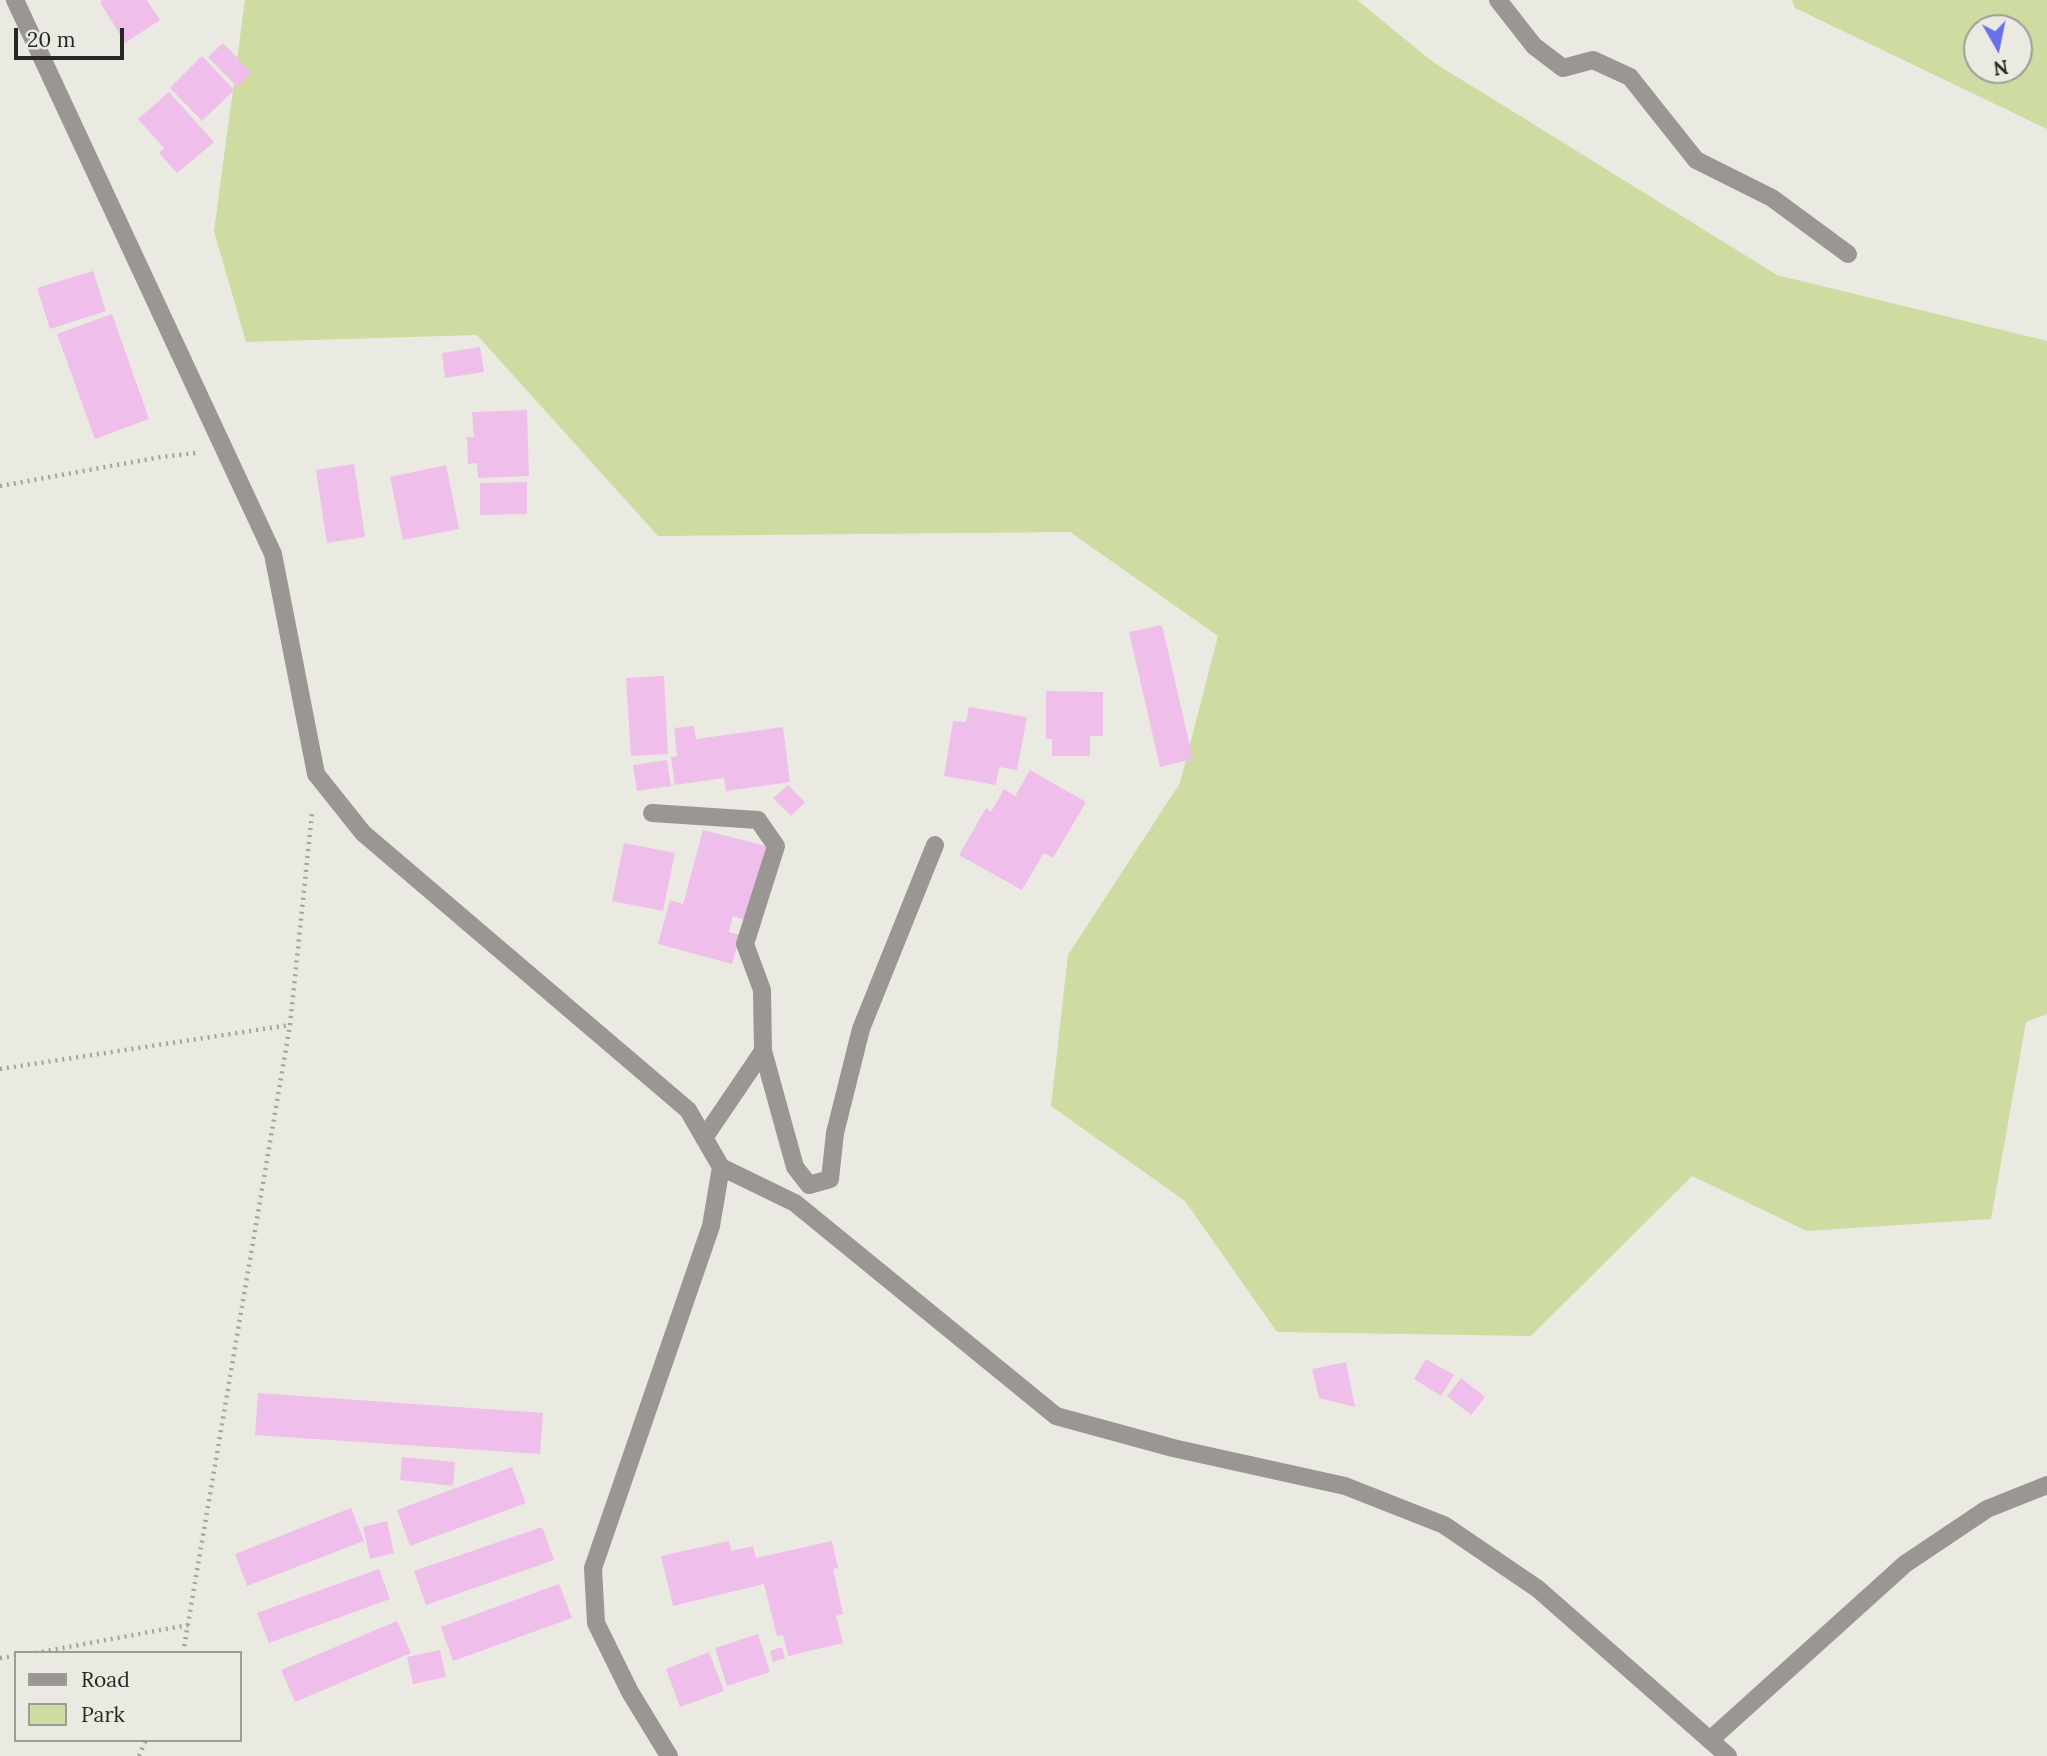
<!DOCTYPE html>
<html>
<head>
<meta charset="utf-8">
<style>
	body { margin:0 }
	#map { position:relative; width:2047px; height:1756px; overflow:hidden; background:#ebeae2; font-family:Lora,serif }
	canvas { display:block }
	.legend { position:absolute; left:14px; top:1651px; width:228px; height:91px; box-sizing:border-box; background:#ebeae2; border:2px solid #9d9c96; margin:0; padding:9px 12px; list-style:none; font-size:21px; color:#282724 }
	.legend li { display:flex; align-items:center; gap:14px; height:35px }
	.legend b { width:35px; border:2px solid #9d9c96 }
	.north { position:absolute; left:1963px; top:14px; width:70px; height:70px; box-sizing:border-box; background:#ebeae2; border:2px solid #9d9c96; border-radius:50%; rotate:171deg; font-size:19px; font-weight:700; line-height:28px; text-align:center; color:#282724 }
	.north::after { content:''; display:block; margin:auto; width:24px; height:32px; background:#6a6fe8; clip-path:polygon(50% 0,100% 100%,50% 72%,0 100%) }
	.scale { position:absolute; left:14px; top:28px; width:110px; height:32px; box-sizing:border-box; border:4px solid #282724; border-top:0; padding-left:9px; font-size:21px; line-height:24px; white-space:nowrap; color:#282724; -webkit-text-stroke:5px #ebeae2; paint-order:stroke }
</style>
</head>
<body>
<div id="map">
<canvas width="2047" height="1756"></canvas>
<ul class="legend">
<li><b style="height:9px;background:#999694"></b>Road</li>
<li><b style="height:19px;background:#cedca1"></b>Park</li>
</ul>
<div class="north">N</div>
<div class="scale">20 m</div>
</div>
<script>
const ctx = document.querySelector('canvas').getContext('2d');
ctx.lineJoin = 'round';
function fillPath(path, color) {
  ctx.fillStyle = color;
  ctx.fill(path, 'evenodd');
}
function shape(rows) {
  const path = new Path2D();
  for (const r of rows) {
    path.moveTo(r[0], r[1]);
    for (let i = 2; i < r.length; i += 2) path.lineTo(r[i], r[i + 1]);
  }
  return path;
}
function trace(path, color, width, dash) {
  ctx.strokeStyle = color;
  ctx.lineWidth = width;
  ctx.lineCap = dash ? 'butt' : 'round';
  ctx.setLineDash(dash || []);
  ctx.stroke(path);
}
fillPath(shape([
	[245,0,1357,0,1433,62,1777,275,2047,341,2047,1014,2026,1022,1991,1219,1807,1231,1692,1176,1531,1336,1277,1332,1185,1201,1051,1106,1068,955,1180,783,1218,636,1070,532,658,536,477,335,246,342,214,231],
	[1792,0,2047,0,2047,129,1795,8],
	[1977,28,2019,28,2019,70,1977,70]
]), '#cedca1');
fillPath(shape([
	[103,0,147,0,160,20,125,43,100,2],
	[223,43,252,73,237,87,208,57],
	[202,56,234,90,202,121,170,88],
	[169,92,214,142,177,173,159,153,164,148,138,119],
	[93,271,106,311,50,329,37,288],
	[112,314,149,419,95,439,57,334],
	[480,347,484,372,445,378,442,353],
	[527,410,529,476,478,478,477,463,468,464,467,437,474,437,472,412],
	[354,464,365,537,327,543,316,470],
	[446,465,459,529,403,540,390,477],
	[527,482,527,514,480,515,480,483],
	[1162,625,1193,759,1160,767,1129,632],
	[664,676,668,754,631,756,626,678],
	[1046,691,1103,692,1103,736,1090,736,1090,756,1052,756,1052,739,1046,739],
	[969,707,1027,717,1017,770,999,767,996,785,944,776,953,721,966,722],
	[694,726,696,739,783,727,790,782,726,791,724,778,675,785,671,757,677,756,674,728],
	[667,760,671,786,637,791,633,765],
	[1030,770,1086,802,1053,858,1044,853,1022,890,959,855,986,808,991,812,1004,789,1015,796],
	[788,785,805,802,791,816,773,798],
	[703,830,766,846,745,920,733,916,729,932,740,935,732,964,658,944,670,900,683,904],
	[624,843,675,853,663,911,612,901],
	[1426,1359,1454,1375,1441,1396,1414,1379],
	[1346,1362,1355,1407,1319,1398,1312,1369],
	[1461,1378,1485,1397,1471,1415,1447,1396],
	[258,1393,543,1413,540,1454,255,1435],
	[402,1457,455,1462,453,1486,400,1480],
	[512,1467,526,1503,410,1546,397,1510],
	[351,1508,364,1541,247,1586,235,1554],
	[387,1521,394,1553,370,1559,363,1527],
	[542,1527,554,1560,426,1605,414,1571],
	[729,1541,731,1551,753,1546,756,1558,832,1541,838,1568,833,1569,843,1614,836,1616,843,1643,788,1656,783,1635,777,1636,764,1584,673,1606,661,1556],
	[379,1569,390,1599,269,1643,257,1613],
	[559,1584,572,1618,453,1661,441,1627],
	[397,1621,411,1653,295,1702,281,1670],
	[758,1634,770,1672,727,1686,715,1648],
	[782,1647,785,1658,773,1662,770,1651],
	[440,1650,446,1677,413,1684,407,1657],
	[709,1652,724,1691,680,1707,666,1669]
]), '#f0beea');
trace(shape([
	[0,486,161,457,196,453],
	[0,1069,290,1025],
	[35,1653,188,1625],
	[183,1653,290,1025,312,813],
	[0,1658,16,1656],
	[139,1756,146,1740]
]), '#a3a29c', 4.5, [2, 5]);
trace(shape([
	[15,0,273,554,316,774,363,833,688,1110,721,1167,711,1226,593,1568,596,1623,630,1692,669,1756],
	[1498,0,1534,46,1563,68,1593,60,1630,77,1696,160,1772,198,1848,254],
	[652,813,758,820,776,846,745,944,762,990,763,1051,704,1138],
	[763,1051,795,1167,809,1185,830,1179,835,1133,861,1029,935,845],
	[721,1167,795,1203,1056,1416,1173,1448,1345,1486,1444,1525,1538,1589,1728,1756],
	[1710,1740,1905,1564,1987,1509,2047,1485]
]), '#999694', 18);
</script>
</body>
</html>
